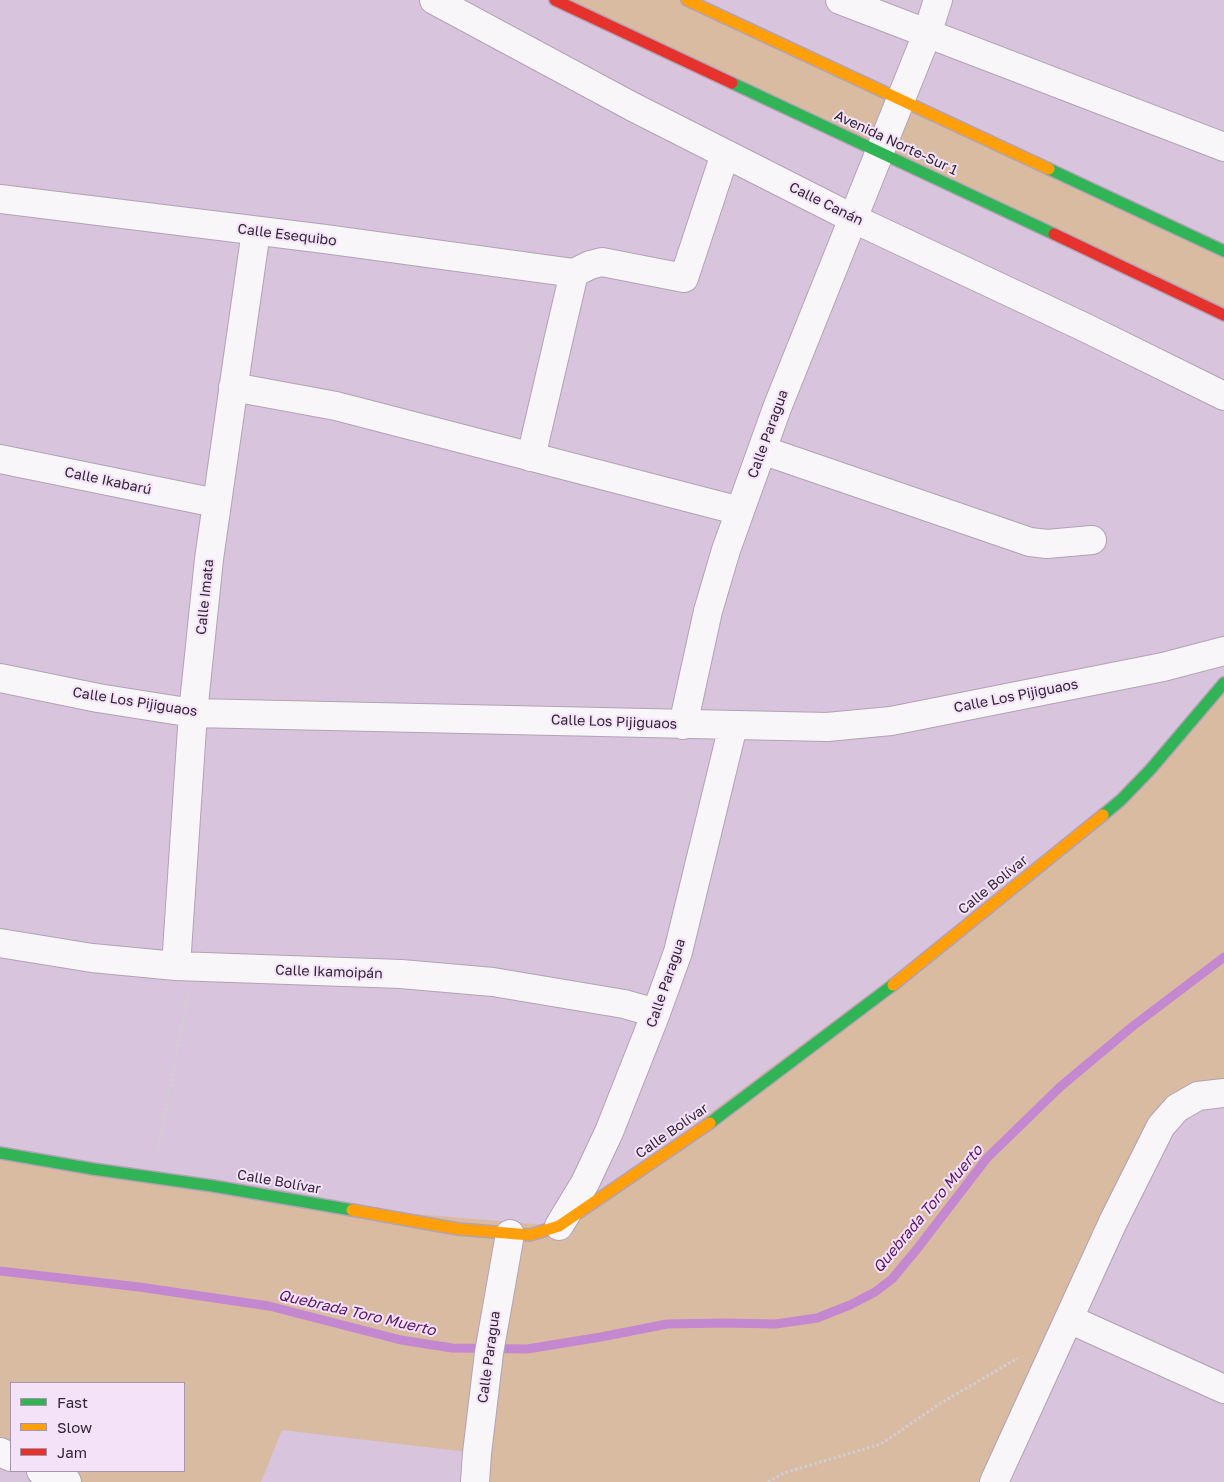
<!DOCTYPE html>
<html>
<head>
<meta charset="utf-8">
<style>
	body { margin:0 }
	#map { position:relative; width:1224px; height:1482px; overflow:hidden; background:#d8c4dc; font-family:"Golos Text",sans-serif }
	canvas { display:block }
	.legend { position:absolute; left:10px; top:1382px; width:175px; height:90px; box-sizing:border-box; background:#f4e2f8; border:1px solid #a696aa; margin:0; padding:6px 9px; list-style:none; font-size:15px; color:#322535 }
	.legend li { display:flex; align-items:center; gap:10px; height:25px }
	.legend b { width:25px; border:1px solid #a696aa }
</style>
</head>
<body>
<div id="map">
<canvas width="1224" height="1482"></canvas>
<ul class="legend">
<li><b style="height:6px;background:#30b455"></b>Fast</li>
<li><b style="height:6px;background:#ff9f0a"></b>Slow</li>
<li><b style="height:6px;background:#e5322d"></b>Jam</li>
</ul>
</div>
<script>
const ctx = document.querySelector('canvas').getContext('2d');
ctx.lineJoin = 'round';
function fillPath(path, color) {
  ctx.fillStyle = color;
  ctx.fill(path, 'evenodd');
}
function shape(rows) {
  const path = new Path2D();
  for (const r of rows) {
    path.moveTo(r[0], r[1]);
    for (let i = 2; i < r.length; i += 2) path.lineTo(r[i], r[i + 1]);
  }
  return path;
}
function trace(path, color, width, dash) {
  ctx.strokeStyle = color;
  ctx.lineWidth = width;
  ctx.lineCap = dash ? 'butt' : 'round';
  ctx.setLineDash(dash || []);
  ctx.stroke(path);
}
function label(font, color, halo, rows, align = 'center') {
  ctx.font = font + ' "Golos Text",sans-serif';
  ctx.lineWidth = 4;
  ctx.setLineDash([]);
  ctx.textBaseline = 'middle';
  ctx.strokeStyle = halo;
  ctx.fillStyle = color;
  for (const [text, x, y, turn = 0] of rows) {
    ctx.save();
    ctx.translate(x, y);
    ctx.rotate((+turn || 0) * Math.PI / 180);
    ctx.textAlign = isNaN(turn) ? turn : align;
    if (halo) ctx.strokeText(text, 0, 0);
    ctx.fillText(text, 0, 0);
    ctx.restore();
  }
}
fillPath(shape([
	[555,0,687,0,1224,251,1224,315],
	[1224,683,1224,1093,1177,1108,994,1482,475,1482,476,1453,282,1430,261,1482,67,1482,41,1471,184,1471,184,1383,11,1383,11,1457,0,1452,0,1153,332,1207,559,1226,1068,845]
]), '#d9bba2');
trace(shape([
	[0,1271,139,1287,269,1306,401,1340,452,1348,527,1349,601,1337,667,1324,724,1323,776,1324,817,1318,850,1305,875,1292,892,1279,917,1249,987,1158,1060,1087,1133,1026,1224,957]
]), '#c388cf', 9);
const street = shape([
	[434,0,633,107,852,218,1086,328,1224,396],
	[840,0,1224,147],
	[0,199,325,239,574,273],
	[574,273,590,265,602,262,684,278,725,154],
	[233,387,336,406,740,511],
	[762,450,1030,542,1047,544,1092,540],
	[531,457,574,273],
	[0,459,216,503],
	[0,678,98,698,193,713,827,727,891,721,1163,667,1224,651],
	[683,725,708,611,726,550,777,408,927,34,938,0],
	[0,943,92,958,176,966,401,974,493,982,624,1004,656,1013],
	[176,966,193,713,209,559,256,231],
	[559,1226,585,1183,609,1132,656,1013,678,952,733,726],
	[1069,1319,1224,1389],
	[0,1452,11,1457],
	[41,1471,67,1482],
	[475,1482,477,1453,489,1353,510,1234],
	[994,1482,1113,1222,1161,1126,1177,1108,1198,1096,1224,1093]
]);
const fast = shape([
	[732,83,1054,234],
	[1049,169,1224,251],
	[1103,815,1121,800,1150,770,1224,683],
	[710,1123,893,985],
	[0,1153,93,1169,213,1186,352,1210]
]);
const slow = shape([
	[687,0,1049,169],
	[893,985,1103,815],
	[352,1210,458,1229,530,1235,559,1226,710,1123]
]);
const jam = shape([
	[555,0,732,83],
	[1054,234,1224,315]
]);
trace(street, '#b2a2b5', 30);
trace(fast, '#b2a2b5', 14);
trace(slow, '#b2a2b5', 14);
trace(jam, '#b2a2b5', 14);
trace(shape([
	[158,1150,188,994],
	[768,1482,784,1473,881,1444,941,1403,1018,1358]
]), '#d3cdd4', 3, [2.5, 2.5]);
trace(street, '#f9f6fa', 28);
trace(fast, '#30b455', 11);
trace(slow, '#ff9f0a', 11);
trace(jam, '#e5322d', 11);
label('14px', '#322535', '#f4e2f8', [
	["Avenida Norte-Sur 1",896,143,25],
	["Calle Canán",826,204,26],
	["Calle Esequibo",287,235,7],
	["Calle Paragua",768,434,-70],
	["Calle Ikabarú",108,481,12],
	["Calle Imata",205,597,-84],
	["Calle Los Pijiguaos",1016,696,-11],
	["Calle Los Pijiguaos",135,702,9],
	["Calle Los Pijiguaos",614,722,2],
	["Calle Bolívar",993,885,-39],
	["Calle Ikamoipán",329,972,2],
	["Calle Paragua",666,983,-71],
	["Calle Bolívar",672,1131,-35],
	["Calle Bolívar",279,1182,10],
	["Calle Paragua",489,1357,-82]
]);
label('italic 15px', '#591367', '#f4e2f8', [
	["Quebrada Toro Muerto",928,1209,-50],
	["Quebrada Toro Muerto",357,1313,13]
]);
</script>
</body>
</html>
